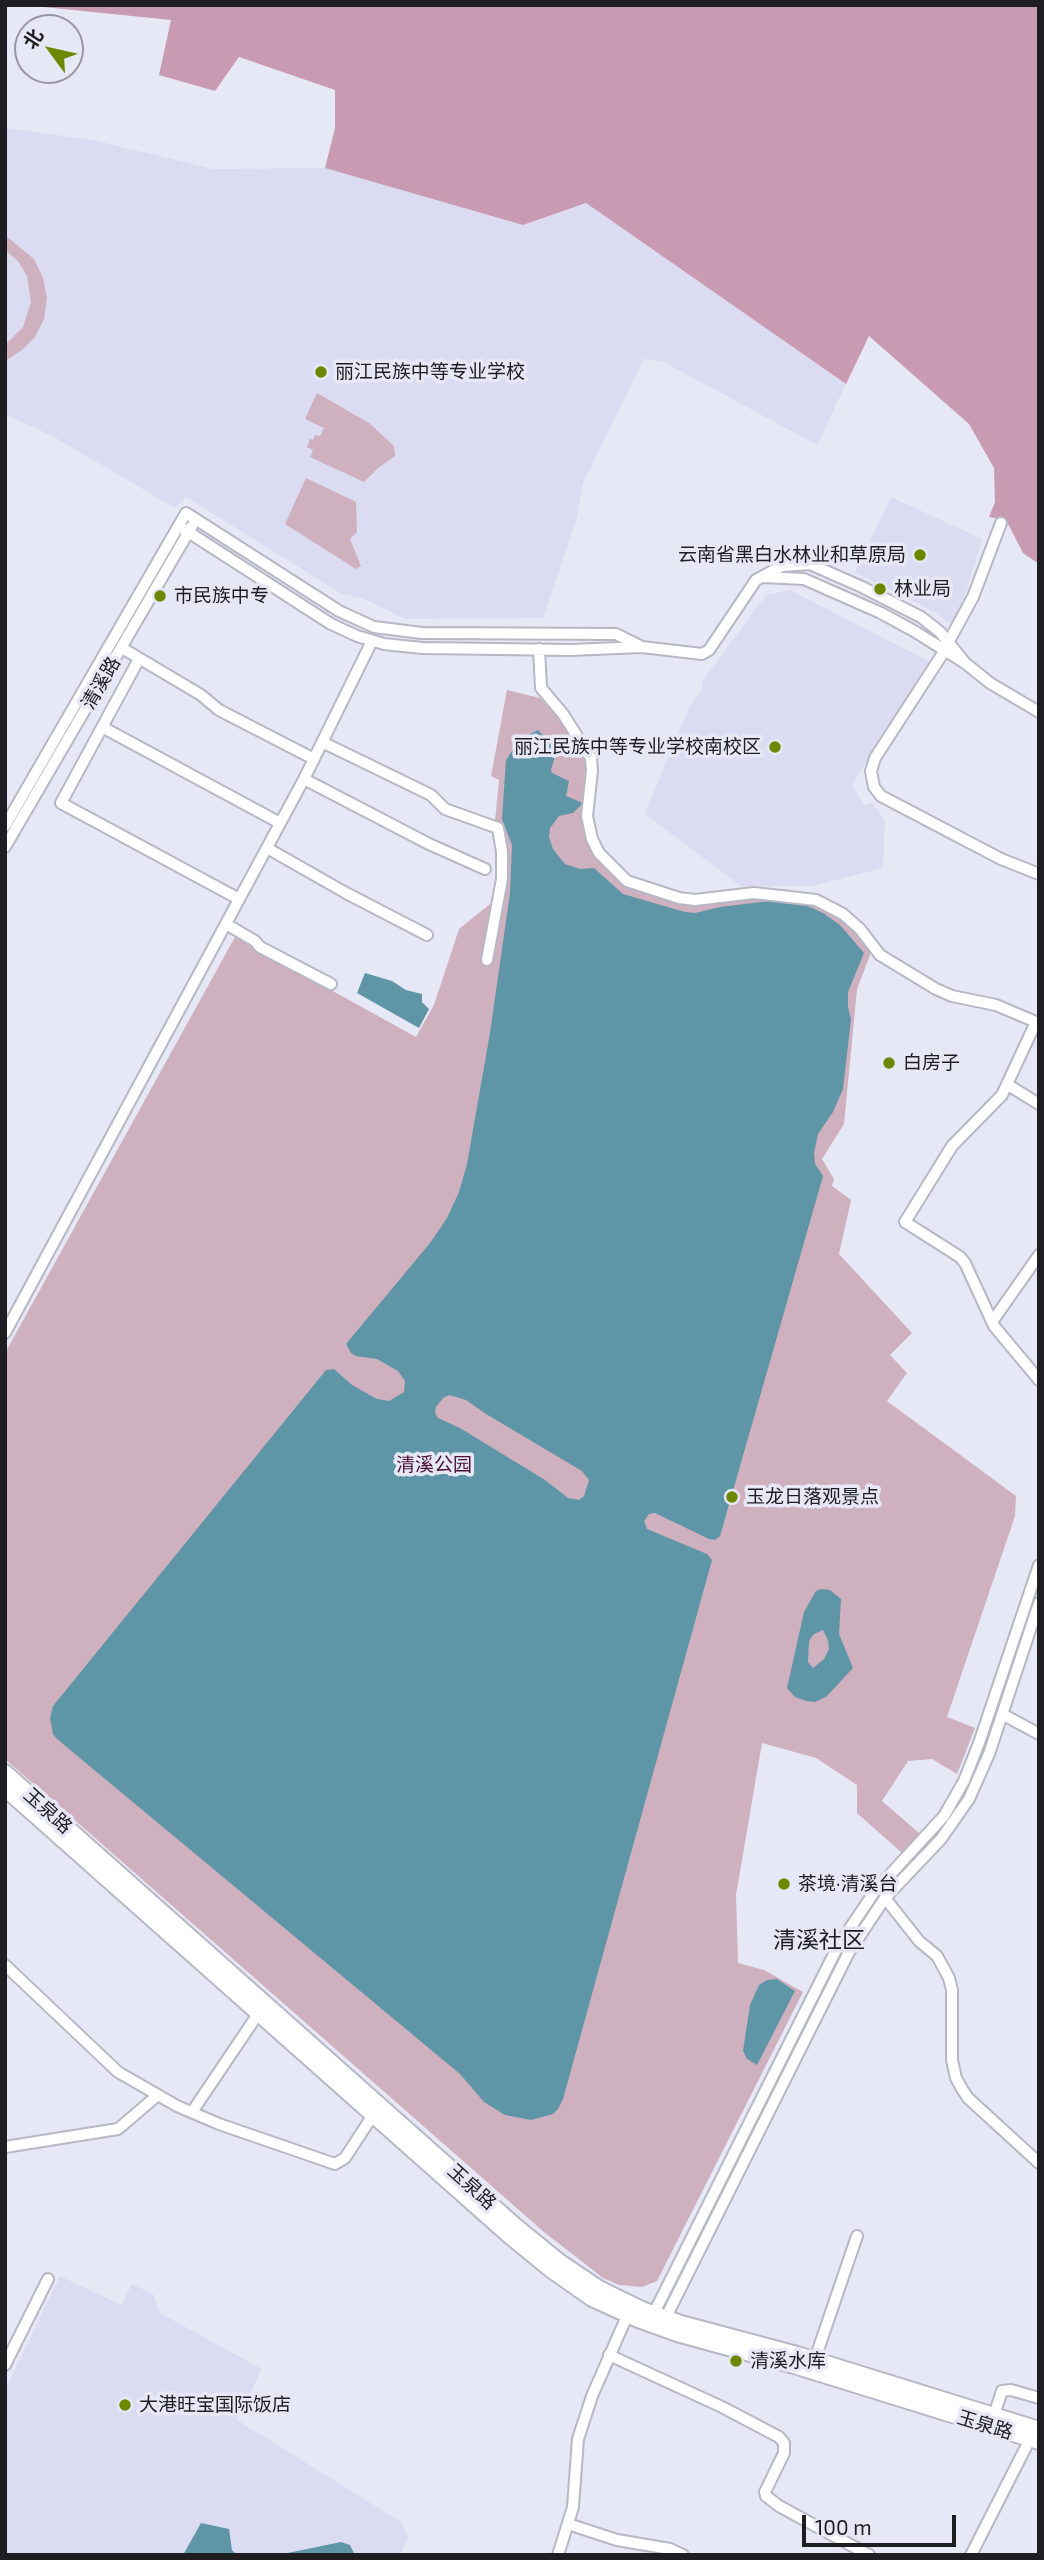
<!DOCTYPE html>
<html>
<head>
<meta charset="utf-8">
<style>
	body { margin:0 }
	#map { position:relative; width:1044px; height:2560px; overflow:hidden; background:#e7e8f6; font-family:"Exo 2","Noto Sans SC",sans-serif }
	canvas { display:block }
	.frame { position:absolute; inset:0; border:7px solid #1d1d22; pointer-events:none }
	.north { position:absolute; left:14px; top:14px; width:70px; height:70px; box-sizing:border-box; background:#e7e8f6; border:2px solid #9697a1; border-radius:50%; rotate:303deg; font-size:19px; font-weight:700; line-height:28px; text-align:center; color:#1d1d22 }
	.north::after { content:''; display:block; margin:auto; width:24px; height:32px; background:#6c8800; clip-path:polygon(50% 0,100% 100%,50% 72%,0 100%) }
	.scale { position:absolute; left:802px; top:2515px; width:154px; height:32px; box-sizing:border-box; border:4px solid #1d1d22; border-top:0; padding-left:9px; font-size:21px; line-height:24px; white-space:nowrap; color:#1d1d22; -webkit-text-stroke:5px #e7e8f6; paint-order:stroke }
</style>
</head>
<body>
<div id="map">
<canvas width="1044" height="2560"></canvas>
<div class="frame"></div>
<div class="north">北</div>
<div class="scale">100 m</div>
</div>
<script>
const ctx = document.querySelector('canvas').getContext('2d');
ctx.lineJoin = 'round';
function fillPath(path, color) {
  ctx.fillStyle = color;
  ctx.fill(path, 'evenodd');
}
function shape(rows) {
  const path = new Path2D();
  for (const r of rows) {
    path.moveTo(r[0], r[1]);
    for (let i = 2; i < r.length; i += 2) path.lineTo(r[i], r[i + 1]);
  }
  return path;
}
function trace(path, color, width, dash) {
  ctx.strokeStyle = color;
  ctx.lineWidth = width;
  ctx.lineCap = dash ? 'butt' : 'round';
  ctx.setLineDash(dash || []);
  ctx.stroke(path);
}
function label(font, color, halo, rows, align = 'center') {
  ctx.font = font + ' "Exo 2","Noto Sans SC",sans-serif';
  ctx.lineWidth = 7;
  ctx.setLineDash([]);
  ctx.textBaseline = 'middle';
  ctx.strokeStyle = halo;
  ctx.fillStyle = color;
  for (const [text, x, y, turn = 0] of rows) {
    ctx.save();
    ctx.translate(x, y);
    ctx.rotate((+turn || 0) * Math.PI / 180);
    ctx.textAlign = isNaN(turn) ? turn : align;
    if (halo) ctx.strokeText(text, 0, 0);
    ctx.fillText(text, 0, 0);
    ctx.restore();
  }
}
fillPath(shape([
	[5,128,93,140,213,169,325,168,523,225,586,203,846,384,817,445,662,361,644,359,583,483,577,517,543,618,405,619,362,598,342,594,186,497,175,508,54,437,5,414],
	[891,497,982,539,961,609,951,624,934,612,855,572],
	[790,590,932,663,852,784,864,805,872,803,885,820,883,868,813,886,741,886,645,814,688,709,701,690,703,680,766,595],
	[60,2276,121,2305,132,2284,153,2294,160,2313,262,2369,237,2420,401,2522,408,2538,400,2555,5,2555,5,2390]
]), '#dbdcf2');
fillPath(shape([
	[5,235,34,259,43,278,47,298,44,319,35,337,22,350,5,361,5,345,23,327,31,302,27,276,18,261,5,250],
	[317,393,369,423,394,446,395,456,378,468,364,482,310,457,313,450,307,447,310,439,313,440,315,435,320,436,324,428,305,419],
	[306,478,356,502,357,532,350,539,361,566,356,569,285,524],
	[507,690,540,698,565,724,587,766,591,848,595,856,622,883,633,889,680,902,698,904,765,897,803,901,822,908,844,921,872,950,857,989,844,1124,822,1159,834,1179,832,1186,851,1200,839,1254,912,1333,890,1355,907,1373,887,1401,1016,1496,1015,1516,947,1717,975,1728,957,1774,932,1759,908,1761,882,1801,919,1833,902,1853,857,1813,857,1785,816,1758,762,1743,736,1895,738,1963,764,1970,803,1992,657,2281,642,2287,619,2285,603,2278,544,2232,5,1759,5,1353,235,937,416,1037,434,1005,459,929,495,900,499,879,495,821,499,780,491,776]
]), '#cfb0bf');
fillPath(shape([
	[24,5,1039,5,1039,564,1023,553,1006,520,989,517,995,502,994,468,969,424,869,336,846,384,586,203,523,225,325,168,335,128,335,90,239,57,215,91,159,75,171,20]
]), '#c99bb2');
fillPath(shape([
	[538,730,553,746,556,753,551,770,552,773,569,781,566,796,583,803,573,813,559,816,550,828,549,837,553,849,565,864,580,869,594,868,623,894,685,912,695,913,720,907,778,900,808,906,823,913,840,925,864,953,848,992,848,1007,851,1019,843,1089,833,1112,818,1134,814,1153,815,1164,823,1176,720,1536,715,1540,709,1539,655,1513,649,1514,644,1521,647,1529,707,1554,712,1560,563,2099,558,2109,553,2114,531,2120,505,2115,484,2102,460,2074,57,1739,53,1734,50,1718,53,1706,62,1695,326,1370,334,1369,352,1385,377,1399,389,1401,404,1392,405,1381,398,1371,377,1359,356,1356,351,1353,346,1344,430,1243,447,1218,459,1192,467,1164,490,1033,510,893,512,845,502,819,506,760,520,739],
	[449,1395,466,1400,486,1414,582,1471,589,1480,584,1496,579,1500,568,1498,545,1480,460,1428,438,1418,435,1413,436,1407,443,1398],
	[365,973,392,981,406,990,422,994,422,1002,429,1009,419,1028,357,993],
	[821,1589,830,1590,841,1599,839,1634,853,1668,826,1697,815,1702,806,1701,795,1697,787,1688,804,1612,816,1591],
	[823,1630,828,1640,829,1649,824,1659,813,1668,808,1662,809,1641,814,1634],
	[777,1979,795,1991,757,2065,747,2059,743,2051,750,2005,759,1985,767,1980],
	[201,2523,229,2529,232,2550,237,2555,183,2555],
	[341,2542,350,2545,355,2555,278,2555]
]), '#5f96a7');
const minor = shape([
	[179,526,331,624,357,636,384,644,422,648,571,650,642,647,702,654,709,650,756,580,782,566,810,564,862,587,921,617,940,632,965,663],
	[763,577,804,579,881,613,914,631,965,663,990,683,1039,712],
	[948,643,973,597,1001,523],
	[122,648,201,695,219,710,314,759],
	[539,649,541,688,563,714,591,758,592,771,587,816,592,839,599,853,627,881,679,898,695,900,754,893,816,900,843,914,860,929,880,955,936,989,952,996,996,1005,1036,1022,1002,1095,952,1146,905,1222,960,1257,965,1263,994,1326,1039,1380],
	[945,650,875,758,871,771,874,787,881,796,1001,859,1039,874],
	[139,659,61,803,239,899],
	[102,727,280,823],
	[322,742,431,795,445,809,498,828,502,852,502,879,487,960],
	[304,779,429,844,485,869],
	[5,826,186,513,339,611,374,627,422,633,616,634,640,646],
	[5,847,192,526],
	[267,848,346,893,427,935],
	[226,924,255,941,260,947,331,984],
	[1008,1085,1039,1104],
	[992,1322,1039,1255],
	[5,1333,304,779,372,641],
	[1002,1714,1039,1734],
	[885,1898,919,1941,937,1956,949,1978,952,1990,952,2060,956,2078,962,2089,968,2098,1039,2163],
	[5,1965,118,2072,177,2106,219,2124,335,2164,345,2158,373,2115],
	[192,2112,258,2014],
	[5,2147,118,2129,158,2095],
	[651,2319,838,1946,875,1891,944,1816,964,1781,979,1743,1039,1565],
	[663,2323,849,1952,885,1898,941,1839,969,1799,989,1754,1039,1603],
	[609,2355,722,2407,779,2437,784,2443,784,2453,765,2492,766,2496,779,2506,869,2555],
	[815,2359,857,2236],
	[5,2365,48,2279],
	[994,2415,1002,2391,1011,2390,1039,2398],
	[568,2524,617,2540,670,2549,683,2555],
	[558,2555,573,2507,578,2439,592,2396,627,2316],
	[971,2555,1030,2439]
]);
const major = shape([
	[5,1772,516,2226,559,2261,599,2288,642,2309,681,2323,797,2354,1039,2429],
	[5,1789,508,2235,552,2271,592,2299,638,2320,677,2334,794,2366,1039,2442]
]);
trace(minor, '#b7b7c5', 14);
trace(major, '#b7b7c5', 18);
trace(minor, '#fff', 10);
trace(major, '#fff', 14);
for (const [x, y, r, color] of [
	[321,372,7,"#6c8800"],
	[920,555,7,"#6c8800"],
	[880,589,7,"#6c8800"],
	[160,596,7,"#6c8800"],
	[775,747,7,"#6c8800"],
	[889,1063,7,"#6c8800"],
	[732,1497,7,"#6c8800"],
	[784,1884,7,"#6c8800"],
	[736,2361,7,"#6c8800"],
	[125,2405,7,"#6c8800"]
]) {
  const dot = new Path2D();
  dot.arc(x, y, r, 0, 2 * Math.PI);
  ctx.fillStyle = color;
  ctx.fill(dot);
  trace(dot, '#e7e8f6', 2.5);
}
label('19px', '#1d1d22', '#e7e8f6', [
	["丽江民族中等专业学校",335,372],
	["云南省黑白水林业和草原局",906,555,"right"],
	["林业局",894,589],
	["市民族中专",174,596],
	["丽江民族中等专业学校南校区",761,747,"right"],
	["白房子",903,1063],
	["玉龙日落观景点",746,1497],
	["茶境·清溪台",798,1884],
	["清溪水库",750,2361],
	["大港旺宝国际饭店",139,2405]
], 'left');
label('19px', '#1d1d22', '#e7e8f6', [
	["清溪路",101,683,-60],
	["玉泉路",48,1811,42],
	["玉泉路",472,2187,42],
	["玉泉路",985,2425,17]
]);
label('19px', '#4b1335', '#e7e8f6', [
	["清溪公园",434,1465]
]);
label('23px', '#1d1d22', '#e7e8f6', [
	["清溪社区",819,1940]
]);
</script>
</body>
</html>
